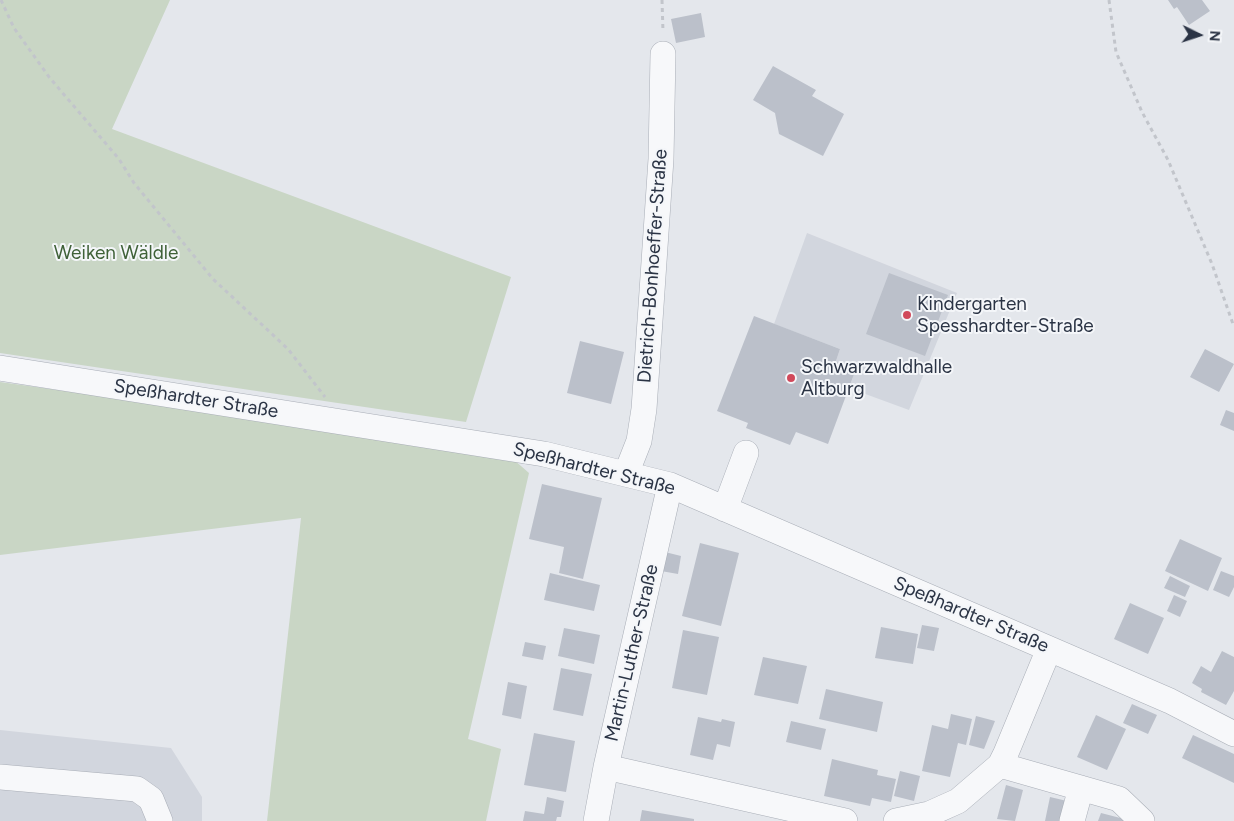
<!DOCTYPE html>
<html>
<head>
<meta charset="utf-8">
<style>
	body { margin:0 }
	#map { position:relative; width:1234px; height:821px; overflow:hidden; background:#e4e7ec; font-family:Figtree,sans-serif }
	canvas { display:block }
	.north { position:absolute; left:1174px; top:10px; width:50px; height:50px; -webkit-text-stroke:4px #f4f6f9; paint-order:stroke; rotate:94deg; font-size:14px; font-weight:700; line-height:20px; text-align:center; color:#2b3445 }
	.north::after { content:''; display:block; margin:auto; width:18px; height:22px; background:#2b3445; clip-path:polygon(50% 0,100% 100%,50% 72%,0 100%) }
</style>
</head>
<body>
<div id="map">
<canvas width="1234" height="821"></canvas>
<div class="north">N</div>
</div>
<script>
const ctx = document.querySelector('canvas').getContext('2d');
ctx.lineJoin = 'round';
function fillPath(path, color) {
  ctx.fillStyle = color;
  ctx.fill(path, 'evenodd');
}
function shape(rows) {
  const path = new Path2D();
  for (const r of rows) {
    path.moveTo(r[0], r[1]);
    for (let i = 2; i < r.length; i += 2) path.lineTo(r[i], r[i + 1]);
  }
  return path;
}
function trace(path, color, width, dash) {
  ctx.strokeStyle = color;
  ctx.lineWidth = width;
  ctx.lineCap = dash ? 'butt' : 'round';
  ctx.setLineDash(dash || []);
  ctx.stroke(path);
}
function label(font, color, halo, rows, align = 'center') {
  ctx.font = font + ' Figtree,sans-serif';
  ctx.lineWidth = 4;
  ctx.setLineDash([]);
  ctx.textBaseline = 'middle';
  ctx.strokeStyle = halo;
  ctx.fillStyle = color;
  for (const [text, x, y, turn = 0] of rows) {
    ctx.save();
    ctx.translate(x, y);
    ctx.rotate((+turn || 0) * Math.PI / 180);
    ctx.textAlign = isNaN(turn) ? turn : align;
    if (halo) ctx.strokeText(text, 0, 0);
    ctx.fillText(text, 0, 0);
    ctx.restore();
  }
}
fillPath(shape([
	[807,233,957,293,909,410,849,388,856,369,836,361,840,349,774,324],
	[0,730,171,748,202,797,202,821,0,821]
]), '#d2d6de');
fillPath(shape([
	[0,0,170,0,112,129,511,277,466,422,0,353],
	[0,382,505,452,529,473,468,739,501,749,486,821,267,821,301,518,0,555]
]), '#c9d6c5');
fillPath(shape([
	[1168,0,1202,0,1210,11,1189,25,1177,7,1174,9],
	[701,13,705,37,676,43,671,19],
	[773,66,816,90,812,96,844,114,823,156,779,134,775,113,753,100],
	[889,273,948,295,925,356,866,334],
	[754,316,840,349,836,361,856,369,828,444,796,432,790,445,746,428,748,423,717,411],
	[580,341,624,352,611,404,567,393],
	[1205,349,1234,364,1219,392,1190,377],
	[1226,410,1234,413,1234,431,1220,425],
	[542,484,602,498,583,579,559,573,564,547,529,539],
	[1180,539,1222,558,1208,591,1165,571],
	[700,543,739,553,721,626,682,616],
	[665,552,681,556,678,574,661,571],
	[1221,571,1234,576,1234,587,1229,597,1213,590],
	[550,573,600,585,594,611,544,600],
	[1170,576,1190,586,1185,597,1164,588],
	[1174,595,1187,601,1180,617,1167,611],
	[1130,603,1164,618,1148,654,1114,639],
	[922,625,939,628,934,651,917,648],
	[881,627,918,634,913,664,875,658],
	[564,628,600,635,594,664,558,656],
	[683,630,719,637,707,695,672,688],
	[525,642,546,646,543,660,522,656],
	[1222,651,1234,657,1234,691,1226,705,1201,692,1202,689,1192,683,1201,666,1211,672],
	[763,657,807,666,798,704,754,695],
	[561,668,592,674,583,716,553,710],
	[508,682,527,686,521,719,502,715],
	[826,689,883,702,877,732,819,719],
	[1132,704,1157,715,1148,734,1123,723],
	[951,714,972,719,966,745,958,743,950,777,922,771,932,725,948,729],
	[1096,715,1126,729,1107,770,1077,757],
	[976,716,995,721,984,749,969,745],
	[698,717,721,722,722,719,735,722,730,747,717,744,713,760,690,755],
	[791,721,826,729,821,750,786,742],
	[534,733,575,741,566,792,524,785],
	[1193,735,1234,754,1234,783,1182,758],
	[832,759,878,770,877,775,896,779,891,802,872,798,870,806,824,796],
	[900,771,920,776,914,801,894,796],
	[1006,785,1023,790,1015,821,997,819],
	[547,797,564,801,561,817,557,817,556,821,523,821,525,811,544,814],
	[1050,797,1067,801,1062,821,1045,821],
	[642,810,694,819,694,821,640,821],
	[1101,813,1128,820,1127,821,1098,821]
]), '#bbc0ca');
const minor = shape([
	[0,368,544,454,670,485,1170,701,1234,734],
	[626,474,639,441,644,409,661,159,663,54],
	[725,509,746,453],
	[1000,765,1119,799,1142,821],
	[606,767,845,821],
	[0,777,137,789,151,799,160,821],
	[596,821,606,767,670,485],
	[896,821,929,814,958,801,1000,765,1006,753,1049,649],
	[1072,821,1081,788]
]);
trace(minor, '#a9aeb7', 26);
trace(shape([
	[1,0,14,28,49,77,119,159,134,183,213,279,288,349,325,397],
	[662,0,663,32],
	[1109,0,1116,52,1142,112,1168,160,1212,264,1234,327]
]), '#c2c5cb', 3, [4, 4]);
trace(minor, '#f7f8fa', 25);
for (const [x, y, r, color] of [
	[907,315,5,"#d1495b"],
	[791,378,5,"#d1495b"]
]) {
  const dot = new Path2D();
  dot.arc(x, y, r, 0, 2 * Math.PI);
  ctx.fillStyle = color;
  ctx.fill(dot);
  trace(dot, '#f4f6f9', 2);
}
label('19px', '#3f6138', '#f4f6f9', [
	["Weiken Wäldle",116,253]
]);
label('19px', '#2b3445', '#f4f6f9', [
	["Dietrich-Bonhoeffer-Straße",653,266,-86],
	["Speßhardter Straße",196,399,9],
	["Speßhardter Straße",594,469,14],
	["Speßhardter Straße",971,615,23],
	["Martin-Luther-Straße",632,653,-77]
]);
label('19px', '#2b3445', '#f4f6f9', [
	["Kindergarten",917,304],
	["Spesshardter-Straße",917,326],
	["Schwarzwaldhalle",801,367],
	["Altburg",801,389]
], 'left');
</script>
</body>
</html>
